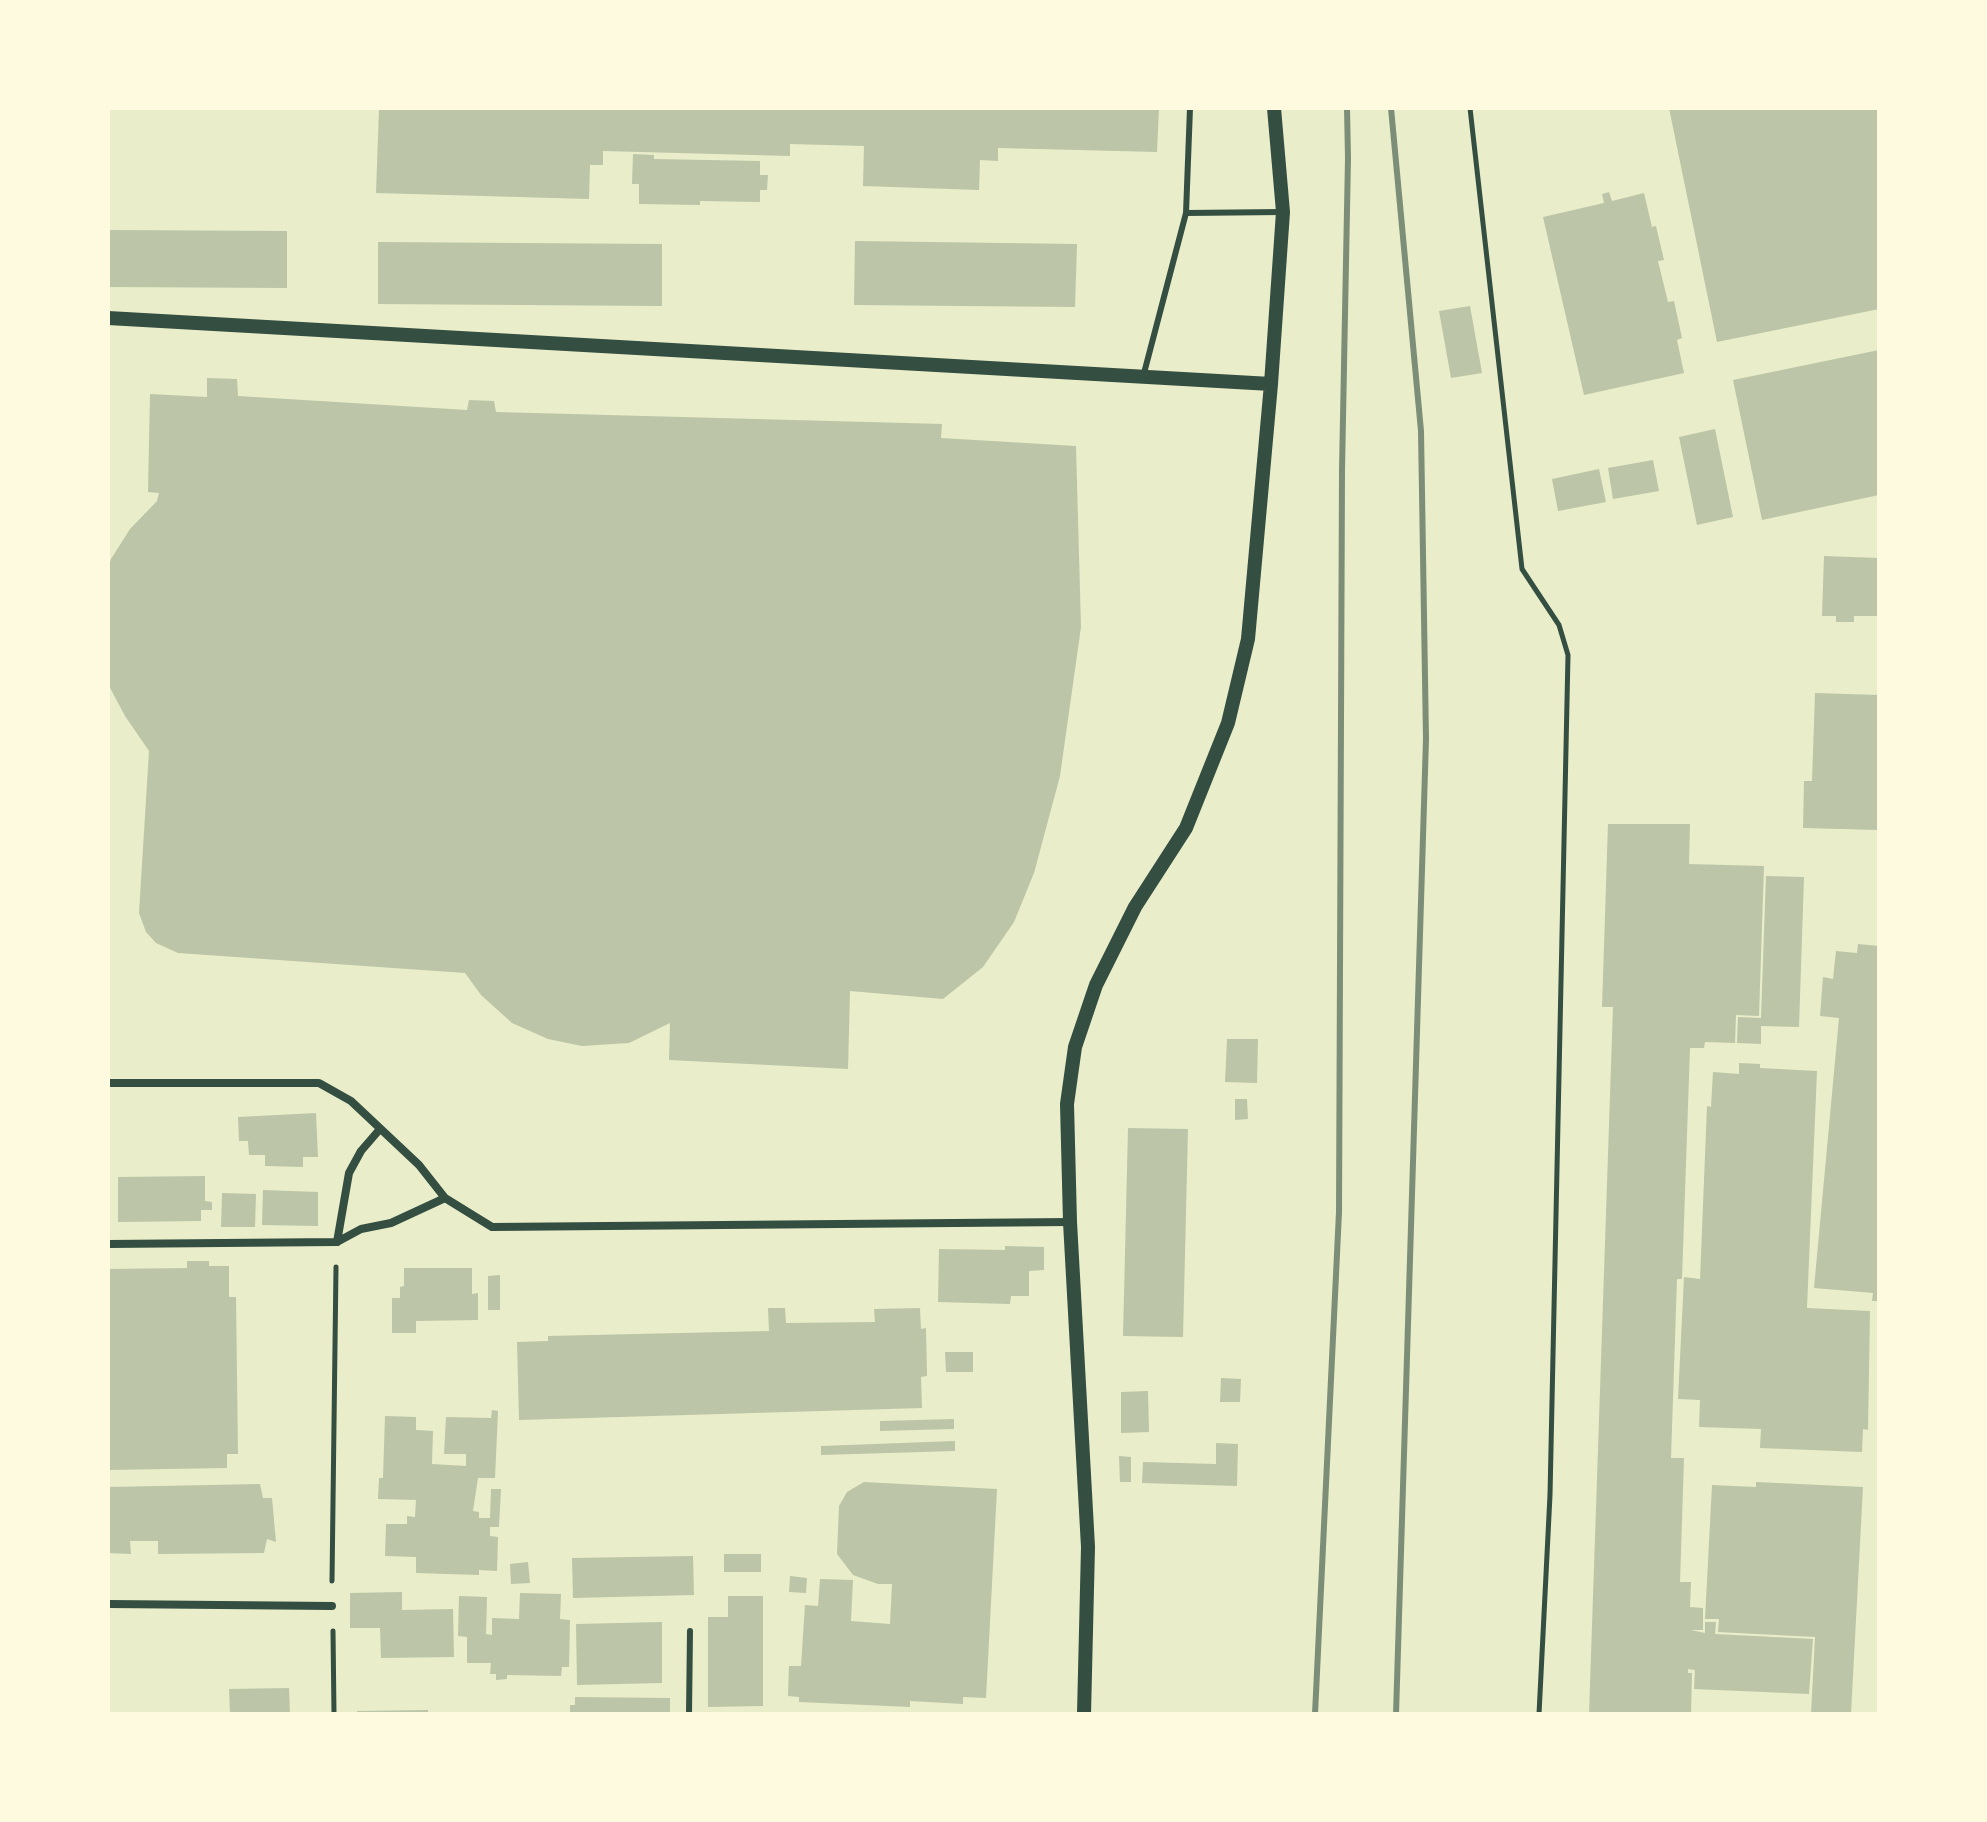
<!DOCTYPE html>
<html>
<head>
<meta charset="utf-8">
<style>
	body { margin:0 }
	#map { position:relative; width:1987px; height:1822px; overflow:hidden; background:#e9edc9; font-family:"PT Sans",sans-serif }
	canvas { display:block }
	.frame { position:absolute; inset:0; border:110px solid #fefae0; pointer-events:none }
</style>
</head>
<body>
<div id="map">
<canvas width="1987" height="1822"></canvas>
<div class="frame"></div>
</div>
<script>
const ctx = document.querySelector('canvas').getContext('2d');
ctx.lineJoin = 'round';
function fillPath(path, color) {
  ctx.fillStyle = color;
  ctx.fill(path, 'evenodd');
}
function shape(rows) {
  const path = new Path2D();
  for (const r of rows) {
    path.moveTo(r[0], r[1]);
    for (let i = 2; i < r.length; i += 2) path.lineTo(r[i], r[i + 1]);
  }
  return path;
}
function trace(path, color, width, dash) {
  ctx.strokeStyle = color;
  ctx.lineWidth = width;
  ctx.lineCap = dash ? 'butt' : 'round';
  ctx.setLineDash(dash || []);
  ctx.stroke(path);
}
fillPath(shape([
	[379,108,1159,108,1157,152,998,148,998,161,980,160,979,190,863,186,864,146,790,144,790,156,603,151,603,165,590,165,589,199,376,193],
	[1669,108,1879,108,1879,309,1717,342],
	[633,154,654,155,654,159,760,161,760,175,768,175,767,190,760,190,760,202,700,201,700,205,639,204,639,184,632,184],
	[1609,192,1612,201,1644,193,1652,227,1656,226,1664,260,1658,261,1668,302,1674,301,1682,338,1677,340,1684,373,1584,395,1543,217,1604,203,1602,194],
	[108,230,287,231,287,288,108,287],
	[855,241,1077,244,1075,307,854,305],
	[378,242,662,244,662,306,378,304],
	[1470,306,1482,373,1451,378,1439,311],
	[1879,350,1879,495,1762,520,1733,380],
	[207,378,237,379,238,396,467,410,469,400,494,401,496,412,942,424,941,438,1076,446,1081,627,1060,776,1034,873,1014,922,983,967,943,999,850,991,848,1069,669,1060,670,1023,629,1043,582,1046,548,1039,512,1023,481,995,465,973,178,953,156,943,146,932,139,913,149,751,125,716,108,684,108,569,111,559,130,529,157,501,159,493,148,492,150,394,207,397],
	[1715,429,1733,517,1697,525,1679,437],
	[1653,460,1659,491,1613,499,1608,468],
	[1599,469,1606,502,1558,511,1552,479],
	[1824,556,1879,558,1879,616,1854,616,1854,622,1836,622,1836,616,1822,616],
	[1815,693,1879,695,1879,830,1803,828,1804,781,1812,781],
	[1608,824,1690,824,1689,864,1764,866,1759,1016,1736,1015,1735,1043,1705,1042,1704,1048,1690,1048,1682,1279,1677,1279,1671,1458,1684,1458,1680,1582,1691,1582,1690,1607,1703,1608,1703,1630,1691,1630,1705,1633,1705,1622,1716,1622,1715,1634,1813,1639,1809,1694,1694,1689,1695,1670,1688,1669,1688,1673,1692,1673,1691,1714,1589,1714,1613,1007,1602,1007],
	[1766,876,1804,877,1799,1027,1761,1026,1761,1044,1737,1043,1738,1017,1761,1018],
	[1858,944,1879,946,1879,1301,1872,1301,1873,1293,1814,1288,1839,1018,1820,1016,1823,977,1833,979,1836,951,1857,953],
	[1227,1039,1258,1039,1257,1083,1225,1082],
	[1739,1063,1760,1064,1760,1068,1817,1071,1807,1308,1870,1311,1868,1430,1863,1429,1862,1452,1760,1448,1761,1429,1699,1427,1700,1400,1678,1399,1684,1277,1700,1279,1707,1106,1711,1107,1713,1072,1739,1074],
	[1235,1099,1247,1099,1248,1119,1235,1120],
	[316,1113,318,1157,303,1157,303,1167,265,1166,265,1155,249,1155,248,1141,239,1141,238,1117],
	[1128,1128,1188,1129,1183,1337,1123,1336],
	[205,1176,205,1201,212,1202,212,1210,201,1210,201,1221,118,1222,118,1177],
	[263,1190,318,1192,318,1226,262,1225],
	[222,1193,256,1194,255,1227,221,1227],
	[1005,1246,1044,1247,1044,1270,1029,1271,1029,1296,1011,1296,1010,1304,938,1302,939,1249,1005,1250],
	[187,1261,209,1261,209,1266,229,1266,229,1297,236,1297,238,1454,227,1454,227,1468,108,1470,108,1269,187,1268],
	[404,1268,472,1268,472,1294,478,1293,478,1320,416,1321,416,1333,392,1333,392,1298,400,1298,400,1287,404,1286],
	[500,1275,500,1310,488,1310,488,1276],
	[768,1308,785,1308,786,1323,875,1322,874,1309,920,1308,921,1329,926,1328,927,1376,921,1377,922,1408,519,1420,517,1342,548,1341,548,1336,769,1331],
	[945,1352,973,1352,973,1372,946,1372],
	[1221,1378,1241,1379,1240,1402,1220,1402],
	[1148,1391,1149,1432,1121,1433,1121,1392],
	[492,1410,498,1411,495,1478,478,1478,473,1511,479,1512,479,1518,490,1518,491,1489,501,1489,499,1527,490,1527,490,1536,498,1537,497,1571,479,1570,479,1575,416,1573,416,1557,385,1556,386,1524,407,1524,407,1516,415,1517,416,1500,378,1499,379,1478,383,1478,385,1416,416,1417,416,1430,433,1431,432,1464,466,1466,466,1454,444,1454,446,1417,491,1418],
	[954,1419,954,1429,880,1431,880,1421],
	[955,1441,955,1451,821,1455,821,1446],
	[1216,1443,1238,1444,1237,1486,1142,1483,1143,1462,1216,1464],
	[1119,1456,1131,1457,1131,1482,1120,1482],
	[864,1482,997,1489,986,1698,963,1697,963,1704,910,1701,910,1707,799,1702,799,1697,788,1696,789,1666,801,1666,805,1605,818,1606,820,1579,853,1580,851,1621,890,1624,892,1584,878,1584,853,1575,837,1554,839,1506,847,1492],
	[1756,1482,1863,1487,1851,1714,1811,1714,1815,1637,1718,1632,1719,1619,1705,1619,1712,1485,1756,1487],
	[260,1484,263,1498,272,1498,276,1542,267,1539,264,1553,158,1554,158,1541,130,1541,131,1554,108,1553,108,1487],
	[724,1554,761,1554,761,1572,724,1572],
	[693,1556,694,1595,573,1598,572,1558],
	[528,1562,530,1583,511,1584,510,1564],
	[790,1576,807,1578,806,1593,789,1592],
	[402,1592,402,1610,453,1609,454,1657,381,1658,380,1628,350,1628,350,1593],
	[520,1593,561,1594,560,1619,570,1620,569,1667,562,1667,561,1676,507,1675,507,1679,496,1680,496,1674,490,1674,491,1663,467,1663,467,1637,458,1636,459,1596,487,1597,486,1634,492,1635,492,1618,519,1619],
	[728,1596,763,1596,763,1706,708,1707,708,1617,728,1617],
	[662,1622,662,1683,577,1685,576,1624],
	[289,1688,290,1714,230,1714,229,1689],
	[575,1697,670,1698,670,1714,570,1714,570,1705,575,1705],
	[428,1710,428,1714,357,1714,357,1711]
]), '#bcc5a7');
trace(shape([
	[1470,108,1522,569,1559,625,1568,655,1550,1495,1539,1714],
	[332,1581,336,1267],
	[333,1631,334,1714]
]), '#344e41', 5);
trace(shape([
	[1186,213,1282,212],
	[1143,377,1186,213,1190,108],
	[689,1714,690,1631]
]), '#344e41', 6);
trace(shape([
	[108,1083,319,1083,351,1101,419,1165,445,1198,492,1227,1070,1222],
	[337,1242,349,1173,361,1151,380,1129],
	[108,1244,337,1242,361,1229,391,1223,445,1198],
	[108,1604,332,1606]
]), '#344e41', 8);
trace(shape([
	[108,318,1271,384],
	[1084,1714,1088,1547,1070,1222,1067,1104,1075,1047,1096,985,1135,907,1186,828,1228,723,1248,639,1271,384,1283,212,1274,108]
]), '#344e41', 14);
trace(shape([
	[1391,108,1421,431,1426,739,1396,1714],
	[1315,1714,1339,1212,1342,470,1348,158,1347,108]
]), '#7c8e77', 6);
</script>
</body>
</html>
